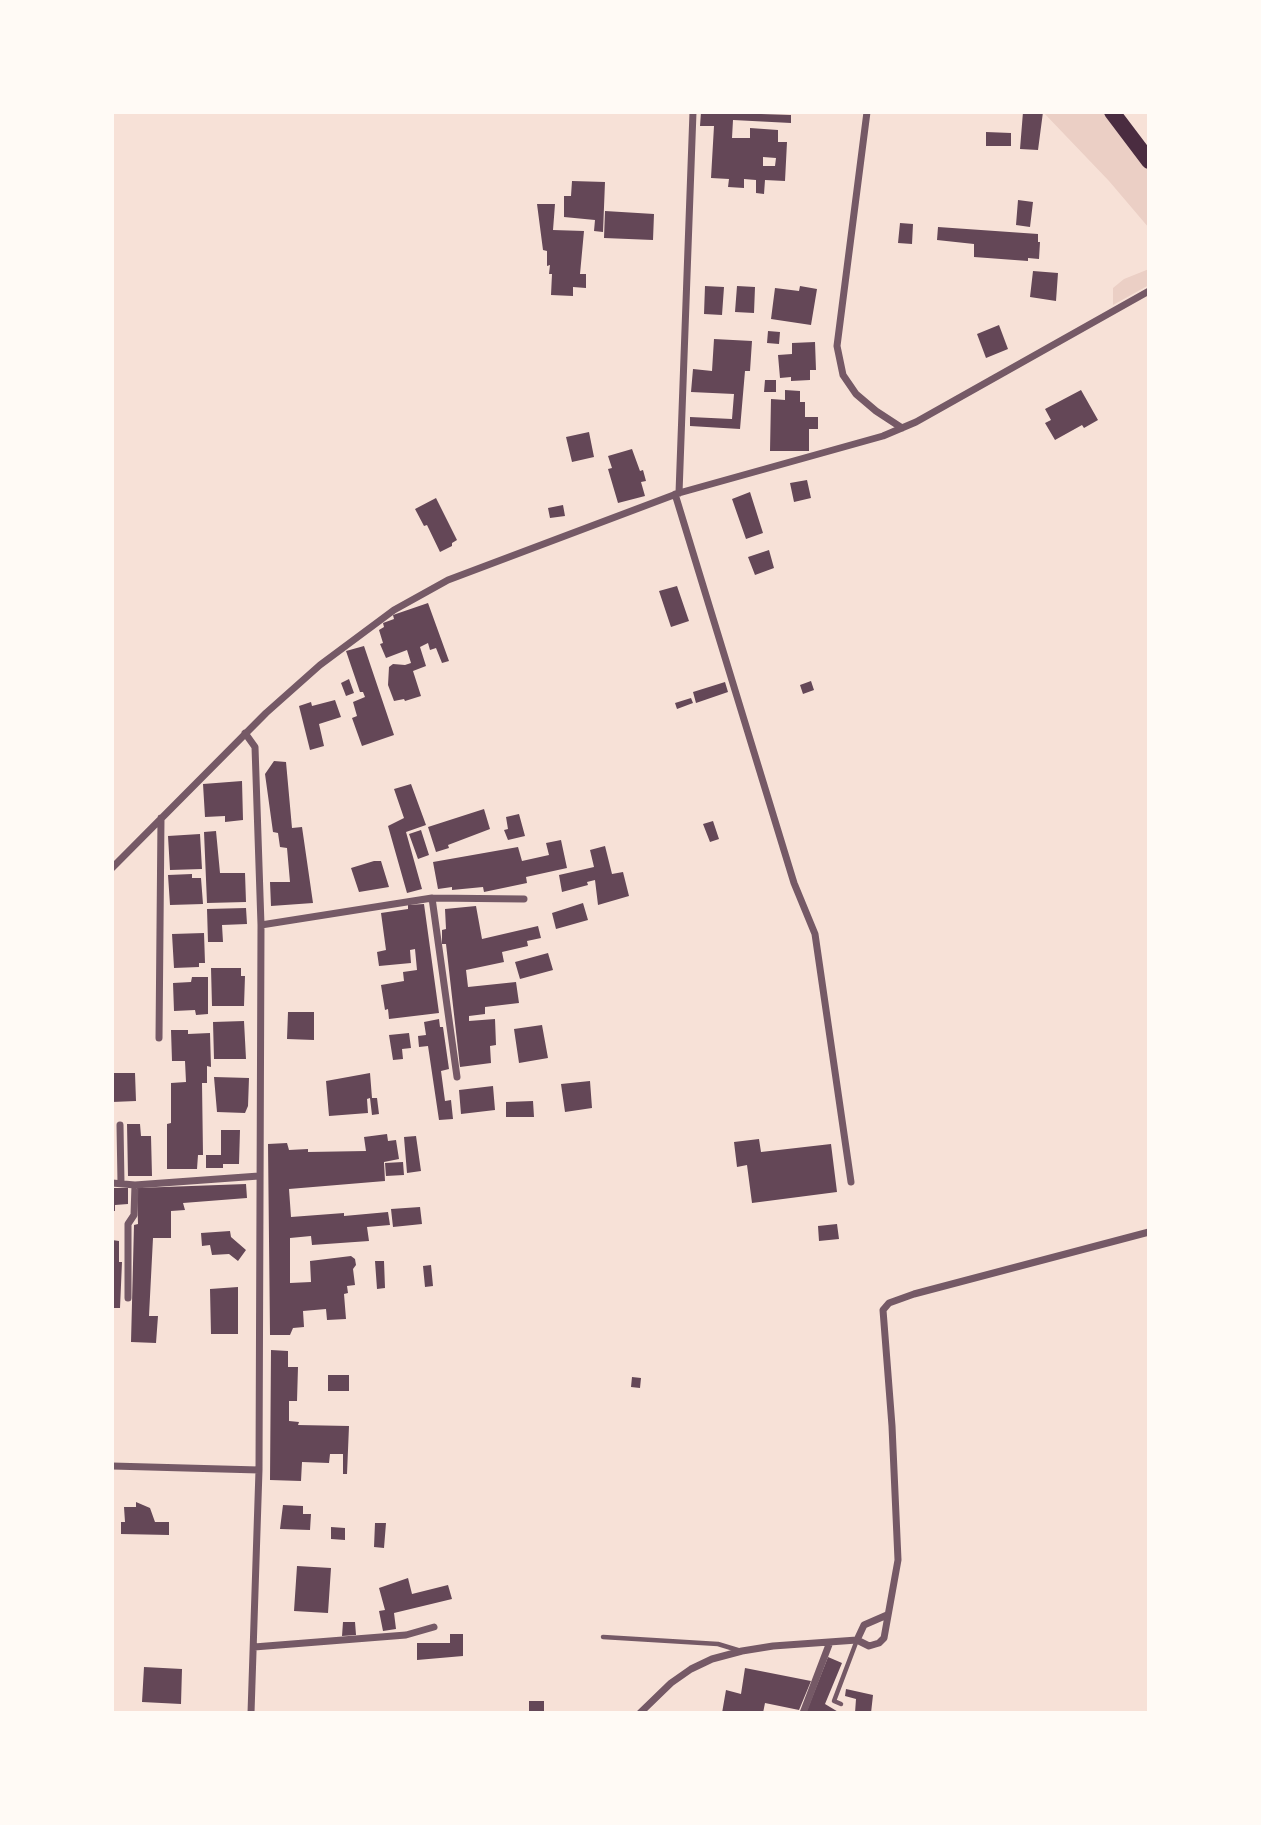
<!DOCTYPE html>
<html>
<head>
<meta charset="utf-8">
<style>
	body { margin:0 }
	#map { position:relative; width:1261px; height:1825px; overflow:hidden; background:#f7e1d7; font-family:Overpass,sans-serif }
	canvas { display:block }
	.frame { position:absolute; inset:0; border:114px solid #fffaf5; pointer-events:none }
</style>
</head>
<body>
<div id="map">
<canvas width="1261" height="1825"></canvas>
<div class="frame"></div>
</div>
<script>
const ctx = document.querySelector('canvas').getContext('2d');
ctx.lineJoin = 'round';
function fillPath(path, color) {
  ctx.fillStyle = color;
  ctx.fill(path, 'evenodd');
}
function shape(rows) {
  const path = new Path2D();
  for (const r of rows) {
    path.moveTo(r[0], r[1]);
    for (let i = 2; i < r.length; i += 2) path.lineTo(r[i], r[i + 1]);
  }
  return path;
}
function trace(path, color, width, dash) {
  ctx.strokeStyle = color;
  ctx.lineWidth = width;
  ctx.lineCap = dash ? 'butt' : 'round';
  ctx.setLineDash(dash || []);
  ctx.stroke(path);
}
fillPath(shape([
	[1043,112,1102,112,1149,163,1149,228,1109,181],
	[1149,269,1149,285,1113,305,1113,288,1124,279]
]), '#ebcfc5');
fillPath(shape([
	[701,112,791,115,791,123,733,120,732,138,750,138,750,128,778,130,778,142,787,142,785,181,765,180,764,194,756,193,756,180,744,179,744,188,728,187,729,179,711,178,714,126,700,126],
	[763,157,776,158,775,166,763,166],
	[1023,112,1043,112,1038,150,1020,149],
	[986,132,1011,133,1011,146,986,146],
	[572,181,605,182,603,232,594,231,595,220,564,217,564,196,571,196],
	[1018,200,1033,202,1030,227,1016,225],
	[537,204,555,204,553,230,584,231,580,274,586,274,586,288,573,287,573,296,551,295,552,274,549,274,550,265,547,266,547,251,543,250],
	[605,211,654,214,653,240,604,238],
	[900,223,913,224,912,244,898,243],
	[938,227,1038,234,1038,242,1040,242,1039,259,1028,258,1028,261,974,257,974,244,937,240],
	[1033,271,1058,273,1056,301,1030,297],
	[705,286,724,287,722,315,704,314],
	[737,286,755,287,754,313,735,312],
	[800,286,817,289,811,325,771,319,775,288,799,291],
	[999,325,1008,349,986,358,977,334],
	[768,331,780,332,779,344,767,343],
	[714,339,752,341,750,371,745,371,740,429,690,426,690,417,732,419,734,394,691,392,693,369,712,371],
	[815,342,816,370,810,370,810,380,791,381,791,377,780,378,778,355,792,354,792,343],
	[765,380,776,380,776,392,764,392],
	[785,390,800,391,800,402,805,402,805,417,818,417,818,429,809,429,809,451,770,451,771,399,785,400],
	[1081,390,1098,420,1084,428,1082,425,1055,440,1045,423,1051,420,1045,409],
	[589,432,594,457,572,462,566,437],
	[632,449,640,471,643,470,646,481,641,482,645,496,618,503,608,469,612,468,608,456],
	[807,480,811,498,794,502,790,483],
	[750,492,763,533,746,539,732,499],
	[436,498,457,540,452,543,452,546,440,552,427,525,424,526,415,509],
	[563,505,565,516,550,518,548,508],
	[769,550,774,568,755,575,748,557],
	[677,586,689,621,671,627,659,591],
	[428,603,449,661,442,663,436,648,430,650,428,643,420,647,426,666,413,671,421,696,405,701,404,699,394,701,388,685,389,667,393,664,405,665,411,663,407,650,386,658,380,644,383,643,379,630,384,627,383,623,394,619,393,615],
	[364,646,394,735,362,746,352,718,357,716,353,702,365,697,363,692,360,692,346,651],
	[349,679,354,693,346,696,341,683],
	[811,681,814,690,803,694,800,685],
	[725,682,728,692,696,703,693,692],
	[691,698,693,703,677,709,675,703],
	[335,700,341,717,319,724,324,746,310,750,299,706,311,702,312,706],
	[274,761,286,762,292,828,302,827,313,903,271,906,270,882,290,882,287,848,280,847,278,833,273,832,265,774],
	[242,781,243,820,225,822,225,816,205,817,203,784],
	[411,784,426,825,406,832,422,889,407,893,388,826,404,818,394,789],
	[484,809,490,829,448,845,449,848,436,852,428,827],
	[519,814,525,836,508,840,504,830,508,829,506,817],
	[713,821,719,839,710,842,703,824],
	[421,830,429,855,418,859,409,834],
	[216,831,220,873,245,873,246,902,207,903,204,832],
	[200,834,202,869,170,870,168,836],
	[561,840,567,868,526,877,527,883,484,892,483,887,452,890,452,887,438,889,433,862,518,847,522,861,549,855,546,843],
	[605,846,612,874,623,872,629,896,598,905,595,880,587,882,588,885,562,892,559,875,594,867,590,850],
	[374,861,381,861,389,887,359,892,351,868],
	[192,874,192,878,201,878,203,904,170,905,168,875],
	[583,903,588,920,556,929,552,913],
	[424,904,439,1013,389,1019,388,1009,385,1010,381,985,404,981,403,972,417,970,415,949,410,950,411,963,379,966,377,952,386,950,381,913,408,909,408,905],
	[476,906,482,939,538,926,541,938,527,941,528,946,502,952,504,962,466,970,468,987,516,982,519,1003,485,1007,485,1014,469,1016,469,1021,495,1019,496,1045,490,1046,491,1063,460,1067,446,944,442,944,442,930,446,929,445,909],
	[246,908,247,924,222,925,223,942,208,942,207,909],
	[204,933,205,963,199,963,199,967,174,968,172,934],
	[548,953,553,970,520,979,515,962],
	[211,968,241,968,241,976,245,976,244,1006,212,1006],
	[192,977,208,977,208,1014,196,1015,195,1010,174,1011,173,983,191,982],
	[288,1012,314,1012,314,1040,287,1039],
	[439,1019,440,1027,443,1027,449,1069,441,1071,445,1101,451,1100,453,1119,439,1120,428,1046,419,1047,418,1036,426,1035,424,1022],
	[244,1021,246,1059,214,1059,213,1022],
	[542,1025,548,1058,519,1063,514,1029],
	[171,1030,188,1030,188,1034,210,1033,211,1067,207,1066,207,1083,202,1083,203,1155,198,1155,197,1169,167,1169,167,1124,171,1123,171,1083,186,1082,185,1061,172,1061],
	[409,1033,411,1048,402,1049,403,1059,393,1060,389,1035],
	[112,1073,135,1073,136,1101,112,1102],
	[370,1073,372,1098,377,1098,379,1114,372,1115,370,1098,367,1099,368,1113,329,1116,326,1081],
	[214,1077,249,1078,248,1106,245,1113,217,1112],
	[590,1081,592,1108,565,1112,561,1084],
	[493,1086,495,1110,461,1114,459,1090],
	[533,1101,534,1117,506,1117,506,1102],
	[127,1124,140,1124,141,1136,151,1136,152,1176,128,1176],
	[221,1130,240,1130,239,1164,223,1164,223,1168,206,1168,206,1155,221,1155],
	[387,1134,388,1141,396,1140,399,1159,384,1162,385,1181,289,1189,291,1217,344,1213,344,1216,388,1212,390,1225,367,1227,369,1241,312,1245,311,1236,290,1238,290,1283,311,1282,310,1261,351,1256,355,1259,356,1265,353,1269,355,1285,347,1286,348,1293,344,1294,346,1319,327,1320,326,1309,303,1311,304,1327,293,1328,290,1335,270,1335,268,1144,287,1143,289,1150,308,1149,308,1152,366,1151,364,1137],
	[416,1136,421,1171,407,1173,404,1137],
	[759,1139,761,1152,831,1144,837,1192,752,1203,747,1165,737,1167,734,1142],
	[403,1162,404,1175,386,1176,385,1163],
	[246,1184,247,1198,183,1203,185,1210,171,1211,171,1238,153,1238,149,1316,158,1316,156,1343,131,1342,134,1225,138,1224,137,1188],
	[112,1188,128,1188,128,1204,115,1205,115,1211,112,1211],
	[420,1207,422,1224,393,1227,391,1209],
	[837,1224,839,1239,819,1241,818,1226],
	[230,1231,231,1237,246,1250,238,1261,229,1254,212,1255,210,1245,202,1246,201,1233],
	[112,1240,119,1241,119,1262,122,1262,120,1308,112,1308],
	[375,1261,384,1261,385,1288,377,1289],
	[431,1265,433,1286,425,1287,423,1266],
	[238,1287,238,1334,211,1334,210,1289],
	[271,1350,288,1351,288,1367,298,1367,297,1401,289,1401,289,1421,299,1422,298,1425,349,1426,347,1474,343,1474,343,1454,330,1454,329,1463,302,1462,301,1481,270,1480],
	[328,1375,349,1375,349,1391,328,1391],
	[632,1377,641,1378,640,1388,631,1387],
	[136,1502,150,1508,155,1522,169,1522,169,1535,121,1534,121,1522,125,1522,124,1507,136,1507],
	[283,1505,303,1506,303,1514,311,1514,310,1530,280,1529],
	[375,1523,386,1523,384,1548,374,1547],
	[331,1527,345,1528,345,1540,331,1539],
	[297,1566,331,1568,328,1613,294,1611],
	[408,1578,412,1594,448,1585,452,1599,394,1613,396,1629,383,1631,379,1611,385,1610,379,1588],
	[343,1622,355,1622,356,1635,342,1636],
	[450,1634,463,1634,463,1656,417,1660,417,1643,450,1643],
	[828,1657,842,1663,825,1704,840,1713,806,1713],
	[144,1667,182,1669,181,1704,142,1702],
	[745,1668,811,1681,799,1710,765,1703,763,1713,722,1713,726,1690,741,1694],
	[846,1689,873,1695,871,1713,855,1713,856,1699,845,1696],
	[529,1701,544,1701,544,1713,529,1712]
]), '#644757');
trace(shape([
	[603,1637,718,1644,741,1651],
	[841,1704,834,1701,857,1640]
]), '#755966', 4.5);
trace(shape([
	[867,112,837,346,843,375,856,394,876,411,902,428],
	[679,493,693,112],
	[675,494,794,883,815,934,851,1182],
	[245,733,255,747,261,925,259,1470,251,1713],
	[112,868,266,713,320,665,394,610,448,580,679,493,883,436,916,422,1149,291],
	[432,898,457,1077],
	[261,925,432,898,524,899],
	[159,1038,161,818],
	[120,1125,121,1183],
	[112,1183,135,1185],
	[128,1298,128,1224,134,1215,135,1185,259,1176],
	[112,1466,259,1470],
	[857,1640,864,1625,887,1615],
	[254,1647,406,1635,434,1627],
	[640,1713,671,1683,691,1669,712,1659,742,1651,773,1646,857,1640,869,1646,879,1643,884,1638,898,1560,892,1426,883,1310,889,1303,914,1294,1149,1232],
	[803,1713,830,1642]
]), '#755966', 7);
trace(shape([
	[1112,112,1149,161]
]), '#4a2c40', 16);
</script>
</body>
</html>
